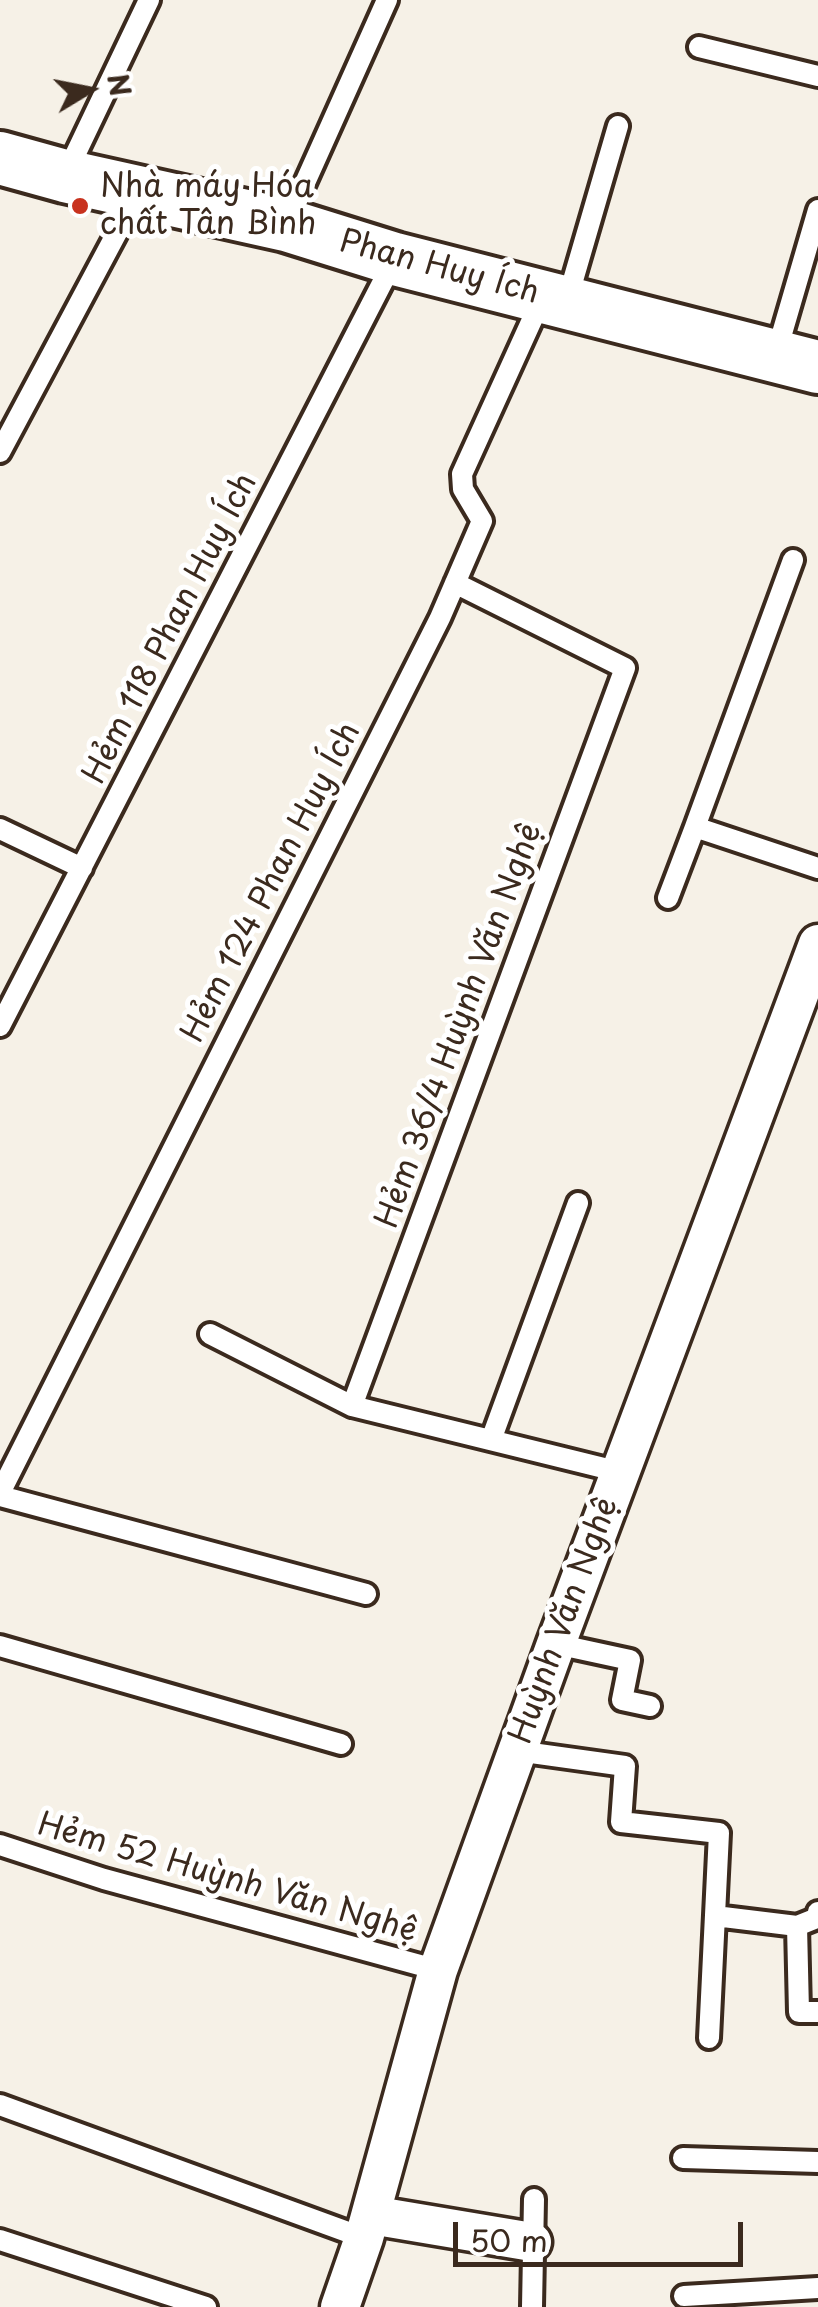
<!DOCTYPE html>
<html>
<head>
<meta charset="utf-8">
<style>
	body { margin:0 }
	#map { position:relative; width:818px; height:2307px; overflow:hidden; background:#f6f1e7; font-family:"Playpen Sans",sans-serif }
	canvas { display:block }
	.north { position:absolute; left:40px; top:40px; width:100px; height:100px; -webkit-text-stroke:8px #fff; paint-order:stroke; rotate:80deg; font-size:28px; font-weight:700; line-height:40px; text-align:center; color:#3b2a1e }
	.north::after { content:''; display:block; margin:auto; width:35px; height:45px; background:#3b2a1e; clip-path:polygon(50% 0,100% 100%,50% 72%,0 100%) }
	.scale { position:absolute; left:453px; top:2222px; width:290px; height:45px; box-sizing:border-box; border:5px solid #3b2a1e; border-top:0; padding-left:12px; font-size:30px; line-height:35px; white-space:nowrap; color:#3b2a1e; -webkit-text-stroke:8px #fff; paint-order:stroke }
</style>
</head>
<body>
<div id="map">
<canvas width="818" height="2307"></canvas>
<div class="north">N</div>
<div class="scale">50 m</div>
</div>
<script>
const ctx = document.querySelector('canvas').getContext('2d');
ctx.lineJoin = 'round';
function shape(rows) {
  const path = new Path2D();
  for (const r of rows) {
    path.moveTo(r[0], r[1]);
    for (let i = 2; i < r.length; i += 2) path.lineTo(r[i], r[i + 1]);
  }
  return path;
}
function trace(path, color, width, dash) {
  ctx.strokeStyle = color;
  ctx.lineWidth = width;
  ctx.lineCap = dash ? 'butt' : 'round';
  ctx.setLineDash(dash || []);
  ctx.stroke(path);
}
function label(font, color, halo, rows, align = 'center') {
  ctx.font = font + ' "Playpen Sans",sans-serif';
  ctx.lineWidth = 10;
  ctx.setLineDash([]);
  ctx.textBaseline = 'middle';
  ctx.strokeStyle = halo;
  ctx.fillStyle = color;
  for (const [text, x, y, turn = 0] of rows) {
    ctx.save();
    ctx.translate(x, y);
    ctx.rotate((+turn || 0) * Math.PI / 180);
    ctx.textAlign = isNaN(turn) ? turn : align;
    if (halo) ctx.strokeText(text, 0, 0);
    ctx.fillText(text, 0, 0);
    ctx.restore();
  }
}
const service = shape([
	[699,47,818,76],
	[66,174,149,0],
	[287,223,387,0],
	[567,301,618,126],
	[776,354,818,210],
	[0,452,137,195],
	[695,827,793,560],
	[0,829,82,868],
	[668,898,695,827,818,868],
	[0,1026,394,260],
	[210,1334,352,1406,620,1472],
	[352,1406,625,668,455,583],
	[491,1440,578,1203],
	[0,1493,440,618,482,521,463,489,462,474,542,298],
	[0,1496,366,1594],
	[556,1644,630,1660,622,1700,650,1706],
	[0,1646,341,1744],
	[517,1751,625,1766,621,1822,719,1833,709,2038],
	[0,1845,104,1879,438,1970],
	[818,1912,817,1918,797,1926,799,2012,818,2012],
	[715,1916,797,1926],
	[0,2105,364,2238],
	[683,2158,818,2162],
	[0,2240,206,2307],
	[684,2296,818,2288],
	[532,2307,534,2199]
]);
const minor = shape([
	[371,2215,532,2242],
	[340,2307,364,2238,438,1970,556,1644,818,944]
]);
const secondary = shape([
	[0,158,65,176,286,225,395,259,818,367]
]);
trace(service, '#3b2a1e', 28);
trace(minor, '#3b2a1e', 45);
trace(secondary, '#3b2a1e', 60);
trace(service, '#fff', 20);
trace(minor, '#fff', 38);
trace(secondary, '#fff', 52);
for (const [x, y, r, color] of [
	[80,206,10,"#c8321e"]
]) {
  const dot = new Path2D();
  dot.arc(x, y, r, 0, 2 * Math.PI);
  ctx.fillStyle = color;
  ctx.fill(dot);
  trace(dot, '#fff', 4);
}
label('32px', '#3b2a1e', '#fff', [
	["Nhà máy Hóa",100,188],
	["chất Tân Bình",100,225]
], 'left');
label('32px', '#3b2a1e', '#fff', [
	["Phan Huy Ích",439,268,15],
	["Hẻm 118 Phan Huy Ích",171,629,-63],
	["Hẻm 124 Phan Huy Ích",272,883,-63],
	["Hẻm 36/4 Huỳnh Văn Nghệ",460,1026,-70],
	["Huỳnh Văn Nghệ",565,1621,-70],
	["Hẻm 52 Huỳnh Văn Nghệ",227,1879,16]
]);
</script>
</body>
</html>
